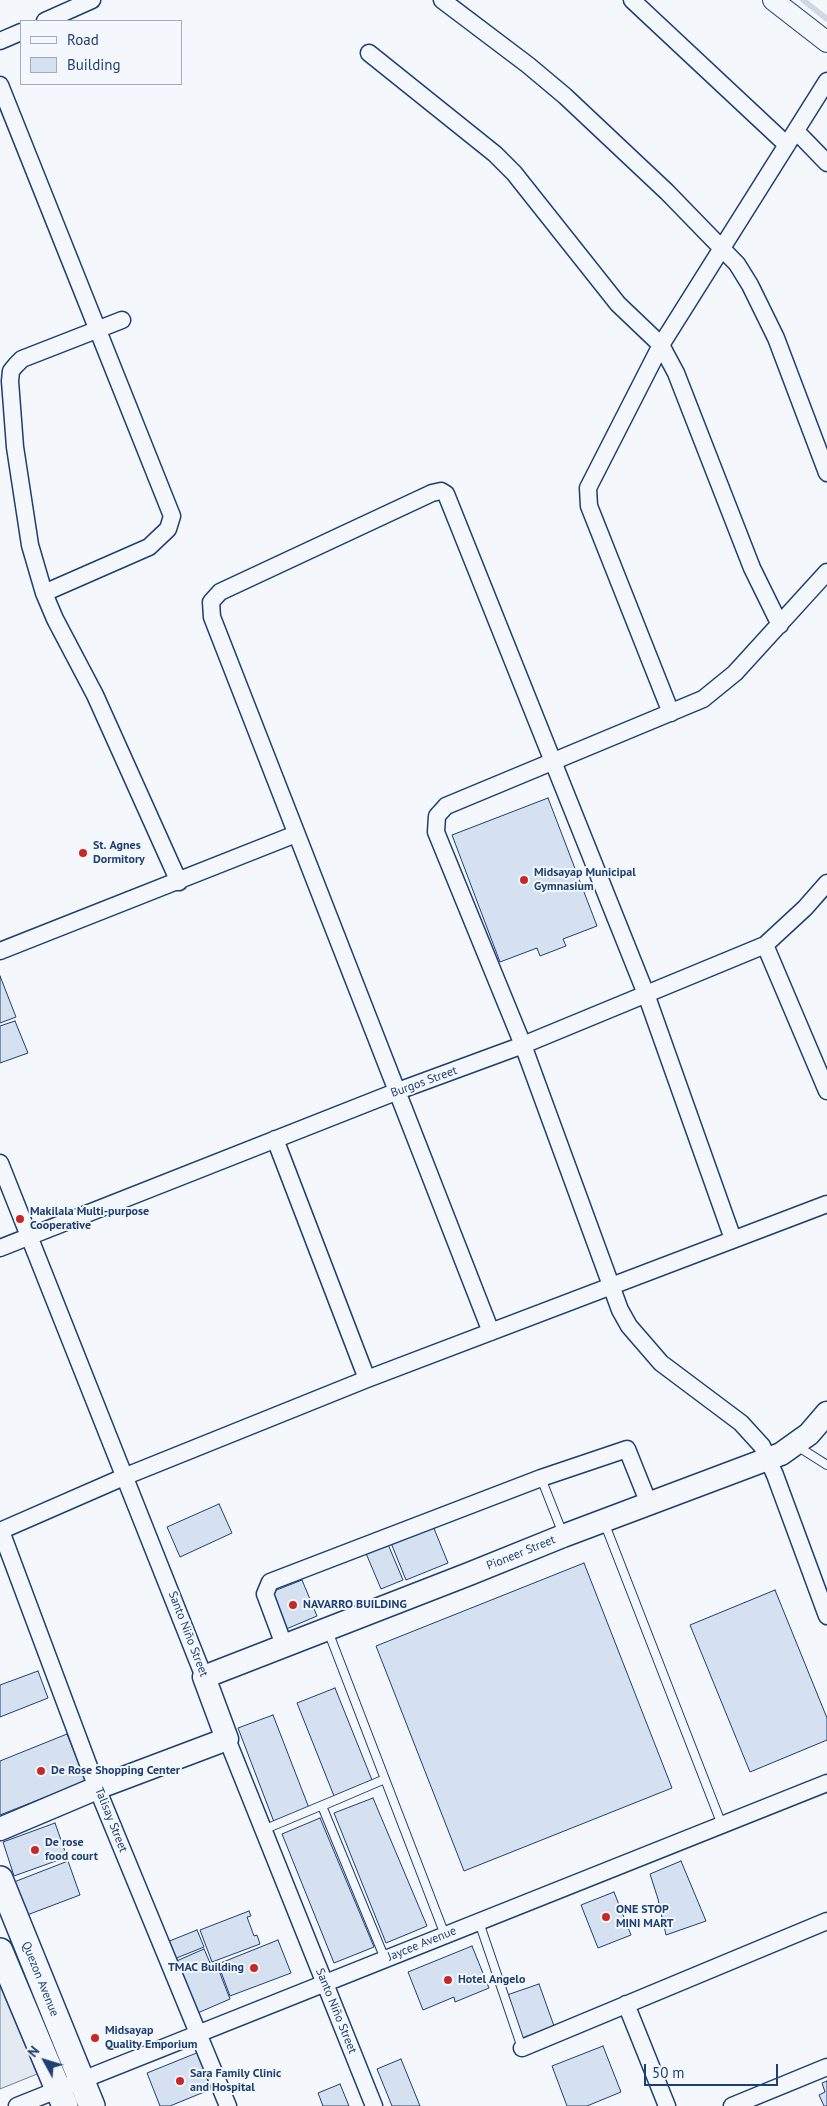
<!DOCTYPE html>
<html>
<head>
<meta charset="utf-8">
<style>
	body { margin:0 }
	#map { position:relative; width:827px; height:2106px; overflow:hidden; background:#f4f7fb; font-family:"PT Sans",sans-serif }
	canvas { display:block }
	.legend { position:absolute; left:20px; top:20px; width:162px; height:65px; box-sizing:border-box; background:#f4f7fb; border:1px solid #9eadc5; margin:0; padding:6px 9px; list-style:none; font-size:15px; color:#1d3f73 }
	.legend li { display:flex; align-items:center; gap:10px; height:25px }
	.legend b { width:25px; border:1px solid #9eadc5 }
	.north { position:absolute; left:20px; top:2036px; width:50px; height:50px; -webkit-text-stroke:4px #f4f7fb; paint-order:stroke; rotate:309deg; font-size:14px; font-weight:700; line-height:20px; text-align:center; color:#1d3f73 }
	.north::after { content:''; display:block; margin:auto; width:18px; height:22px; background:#1d3f73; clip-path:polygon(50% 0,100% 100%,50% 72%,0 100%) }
	.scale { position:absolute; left:644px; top:2064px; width:134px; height:22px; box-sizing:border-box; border:2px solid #1d3f73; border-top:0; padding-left:6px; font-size:15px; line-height:18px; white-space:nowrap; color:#1d3f73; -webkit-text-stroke:4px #f4f7fb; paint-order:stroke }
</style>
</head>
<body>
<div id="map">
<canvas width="827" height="2106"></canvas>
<ul class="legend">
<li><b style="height:6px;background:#f4f7fb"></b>Road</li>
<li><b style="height:14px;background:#d5e0f0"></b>Building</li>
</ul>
<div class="north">N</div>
<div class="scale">50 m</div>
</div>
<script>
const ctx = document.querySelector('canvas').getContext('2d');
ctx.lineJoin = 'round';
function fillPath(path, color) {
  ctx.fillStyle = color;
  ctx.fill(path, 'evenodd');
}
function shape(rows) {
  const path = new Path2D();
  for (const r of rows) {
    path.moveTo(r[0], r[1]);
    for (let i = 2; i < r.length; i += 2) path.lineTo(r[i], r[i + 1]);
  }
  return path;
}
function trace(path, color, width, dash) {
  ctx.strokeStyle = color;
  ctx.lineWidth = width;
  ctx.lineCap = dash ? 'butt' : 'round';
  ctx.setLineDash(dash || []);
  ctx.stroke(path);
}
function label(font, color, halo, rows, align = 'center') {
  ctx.font = font + ' "PT Sans",sans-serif';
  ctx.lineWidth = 4;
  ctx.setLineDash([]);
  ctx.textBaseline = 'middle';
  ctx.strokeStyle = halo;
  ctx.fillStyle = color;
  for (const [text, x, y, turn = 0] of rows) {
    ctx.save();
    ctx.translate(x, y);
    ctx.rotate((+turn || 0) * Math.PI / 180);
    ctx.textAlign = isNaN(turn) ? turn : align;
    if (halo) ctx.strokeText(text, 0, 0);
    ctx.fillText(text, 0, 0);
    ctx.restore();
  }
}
const green = shape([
	[0,1983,37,2074,0,2089,0,1983]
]);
fillPath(green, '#e3e9f0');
trace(green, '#687fa3', 1);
trace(shape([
	[803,0,827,19]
]), '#cfd7e4', 5.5);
const building = shape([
	[548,798,597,926,563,939,566,946,540,956,537,948,500,962,452,835,548,798],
	[0,976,16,1017,0,1023,0,976],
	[15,1021,28,1053,0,1063,0,1026,15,1021],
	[219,1504,232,1533,180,1557,167,1527,219,1504],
	[433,1526,448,1563,406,1580,391,1543,433,1526],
	[387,1542,403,1580,381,1589,365,1551,387,1542],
	[584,1563,672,1788,464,1871,376,1646,584,1563],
	[302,1580,317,1616,284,1630,269,1593,302,1580],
	[775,1590,827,1718,827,1740,750,1772,690,1625,775,1590],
	[38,1671,48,1698,0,1717,0,1685,38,1671],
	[335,1688,372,1780,334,1796,297,1703,335,1688],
	[273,1715,309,1808,274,1822,238,1728,273,1715],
	[67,1734,86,1781,0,1815,0,1761,67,1734],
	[373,1798,427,1926,386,1943,334,1813,373,1798],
	[320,1818,374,1947,334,1963,282,1834,320,1818],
	[55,1823,67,1857,14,1876,3,1842,55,1823],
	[68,1861,80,1895,27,1915,14,1882,68,1861],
	[681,1861,706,1921,666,1935,658,1899,650,1874,681,1861],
	[614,1892,631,1935,598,1948,581,1905,614,1892],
	[249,1911,251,1916,247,1917,254,1936,257,1935,260,1944,212,1962,200,1930,249,1911],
	[197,1930,204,1947,174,1959,167,1942,197,1930],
	[278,1940,291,1973,230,1996,218,1964,278,1940],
	[472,1946,489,1988,455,2002,454,1997,423,2010,408,1972,472,1946],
	[204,1949,211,1965,216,1963,230,1999,193,2015,172,1963,204,1949],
	[539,1984,554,2026,522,2038,507,1995,539,1984],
	[603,2046,621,2092,587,2106,567,2106,552,2066,603,2046],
	[199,2052,214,2088,170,2106,160,2106,147,2073,199,2052],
	[401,2059,420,2106,392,2106,377,2069,401,2059],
	[827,2081,827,2106,824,2106,819,2095,825,2092,822,2083,827,2081],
	[340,2084,349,2106,323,2106,318,2093,340,2084]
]);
fillPath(building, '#d5e0f0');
trace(building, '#1d3f73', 1);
const service = shape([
	[797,1446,827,1465],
	[541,1478,563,1534],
	[604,1522,722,1825],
	[328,1631,445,1935],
	[263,1830,385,1779,322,1806,385,1959],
	[479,1922,522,2048]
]);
const minor = shape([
	[442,0,528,65,565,96,667,192,737,264,750,285,776,338,827,473],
	[632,0,787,145],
	[45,21,92,0],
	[0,41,21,32],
	[369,53,495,154,514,173,618,304,661,345,676,373,752,568,780,625],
	[0,85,172,516,168,529,149,547,44,593],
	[796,131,827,163],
	[122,320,22,359,16,365,11,371,10,381,15,447,30,545,44,593,55,619,95,695,179,882],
	[827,572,735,673,703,699,446,806,437,816,436,832,523,1045,620,1310,629,1326,661,1363,741,1423,762,1446,775,1475,827,1616],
	[671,713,589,506,588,488,661,345,827,81],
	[765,945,827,1091],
	[0,951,296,834],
	[275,1139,367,1379],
	[0,1163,204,1677],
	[0,1248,398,1091,523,1045,765,945,805,908,827,883],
	[491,1332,212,617,211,602,220,592,432,493,441,491,446,494,646,994,733,1239],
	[0,1531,126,1476,367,1379,827,1204],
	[1,1531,97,1788,228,2106],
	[284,1645,265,1594,270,1582,541,1478,627,1449,649,1504],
	[227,1739,374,2106],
	[626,2004,667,2106],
	[522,2048,827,1921],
	[17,2106,827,1783],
	[732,2106,827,2067]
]);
const tertiary = shape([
	[773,0,827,42]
]);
const secondary = shape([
	[0,1829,97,1788,227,1739,204,1677,469,1574,563,1536,781,1454,809,1434,827,1413]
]);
const primary = shape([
	[0,1879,92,2106],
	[0,1951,65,2106]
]);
trace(service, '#1d3f73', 10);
trace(minor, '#1d3f73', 19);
trace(tertiary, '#1d3f73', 22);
trace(secondary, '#1d3f73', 25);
trace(primary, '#1d3f73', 28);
trace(service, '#f4f7fb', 8);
trace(minor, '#f4f7fb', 16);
trace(tertiary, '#f4f7fb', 20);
trace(secondary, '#f4f7fb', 22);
trace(primary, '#f4f7fb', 25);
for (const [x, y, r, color] of [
	[83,853,5,"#c62828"],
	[524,880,5,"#c62828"],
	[20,1219,5,"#c62828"],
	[293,1605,5,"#c62828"],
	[41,1771,5,"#c62828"],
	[35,1850,5,"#c62828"],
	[606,1917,5,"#c62828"],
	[254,1968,5,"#c62828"],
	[448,1980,5,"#c62828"],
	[95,2038,5,"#c62828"],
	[180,2081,5,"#c62828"]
]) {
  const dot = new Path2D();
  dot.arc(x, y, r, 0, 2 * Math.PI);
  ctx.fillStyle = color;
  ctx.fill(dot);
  trace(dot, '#f4f7fb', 2);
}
label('bold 12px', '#1d3f73', '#f4f7fb', [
	["St. Agnes",93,846],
	["Dormitory",93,860],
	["Midsayap Municipal",534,873],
	["Gymnasium",534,887],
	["Makilala Multi-purpose",30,1212],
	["Cooperative",30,1226],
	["NAVARRO BUILDING",303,1605],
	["De Rose Shopping Center",51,1771],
	["De rose",45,1843],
	["food court",45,1857],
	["ONE STOP",616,1910],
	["MINI MART",616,1924],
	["TMAC Building",244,1968,"right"],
	["Hotel Angelo",458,1980],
	["Midsayap",105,2031],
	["Quality Emporium",105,2045],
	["Sara Family Clinic",190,2074],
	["and Hospital",190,2088]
], 'left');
label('12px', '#1d3f73', '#f4f7fb', [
	["Burgos Street",424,1082,-20],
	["Pioneer Street",521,1553,-22],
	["Santo Niño Street",188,1634,69],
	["Talisay Street",111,1820,68],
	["Jaycee Avenue",422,1944,-22],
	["Quezon Avenue",40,1979,68],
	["Santo Niño Street",336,2011,68]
]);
</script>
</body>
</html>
